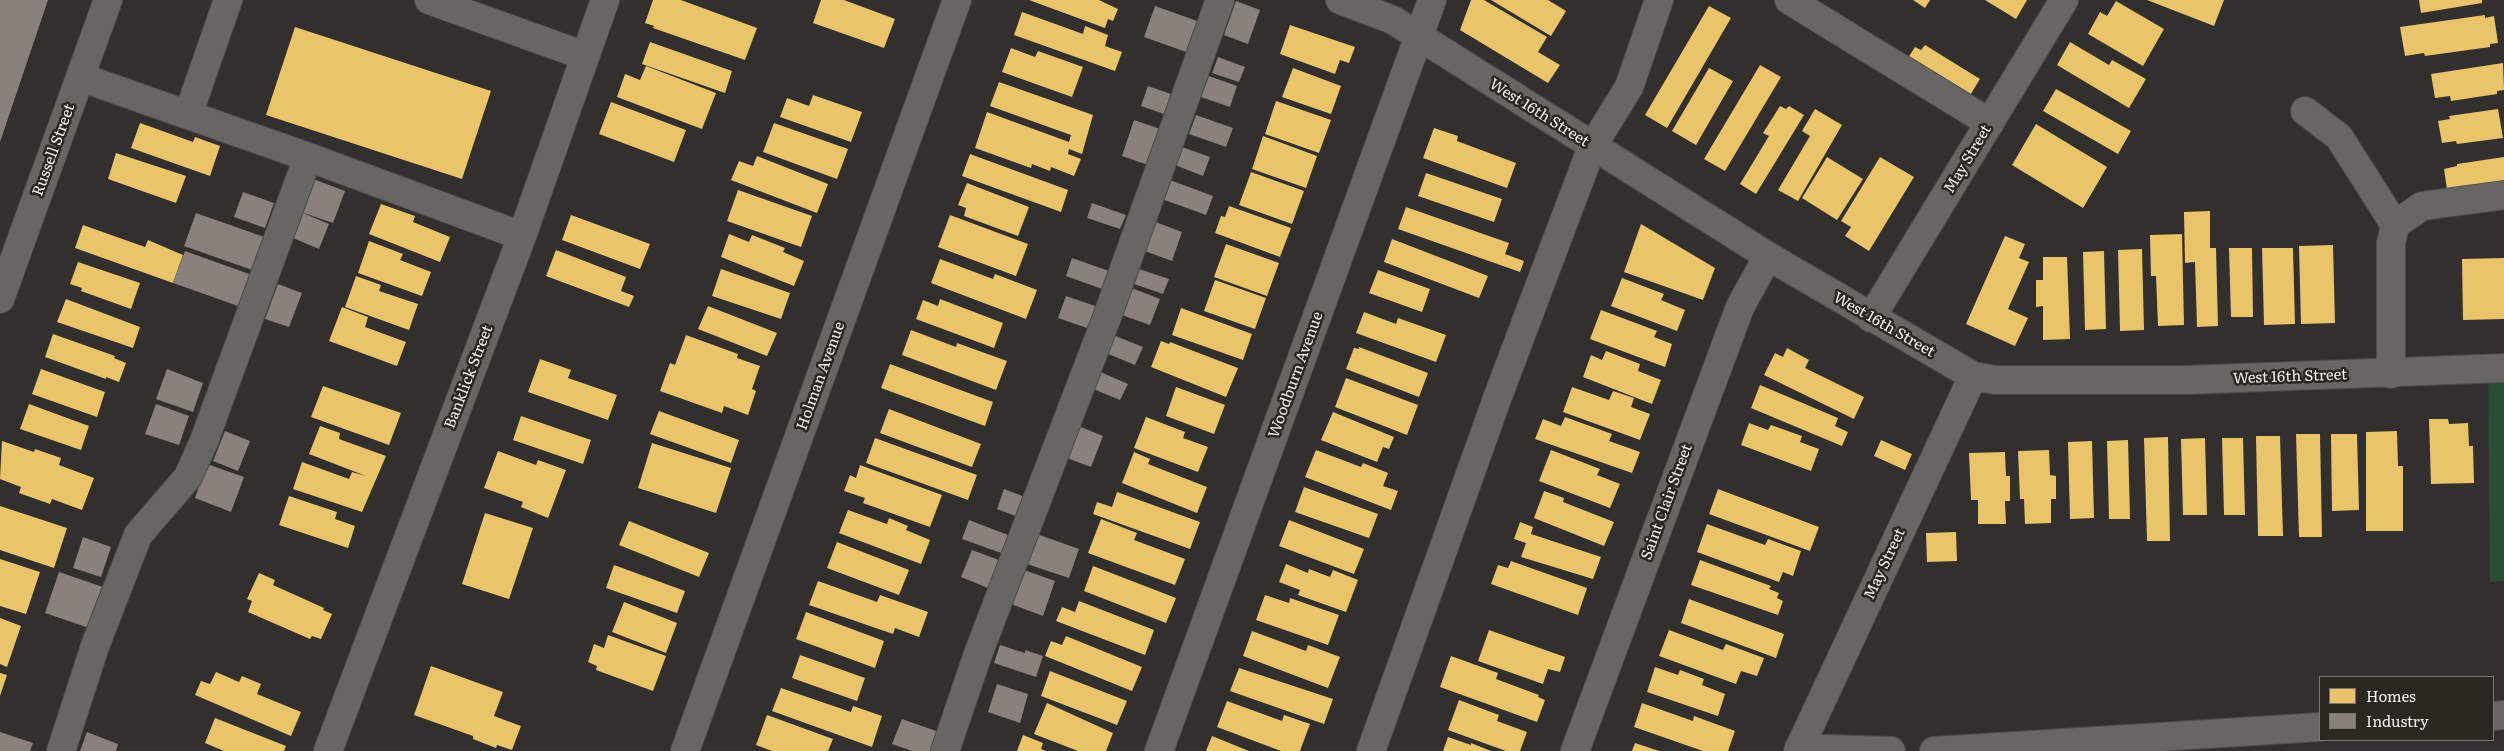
<!DOCTYPE html>
<html>
<head>
<meta charset="utf-8">
<style>
	body { margin:0 }
	#map { position:relative; width:2504px; height:751px; overflow:hidden; background:#322f2c; font-family:Literata,serif }
	canvas { display:block }
	.legend { position:absolute; left:2319px; top:676px; width:175px; height:65px; box-sizing:border-box; background:#2a2620; border:1px solid #7a7772; margin:0; padding:6px 9px; list-style:none; font-size:15px; color:#f3f1ed }
	.legend li { display:flex; align-items:center; gap:10px; height:25px }
	.legend b { width:25px; border:1px solid #7a7772 }
</style>
</head>
<body>
<div id="map">
<canvas width="2504" height="751"></canvas>
<ul class="legend">
<li><b style="height:14px;background:#e9c46a"></b>Homes</li>
<li><b style="height:14px;background:#8a817c"></b>Industry</li>
</ul>
</div>
<script>
const ctx = document.querySelector('canvas').getContext('2d');
ctx.lineJoin = 'round';
function fillPath(path, color) {
  ctx.fillStyle = color;
  ctx.fill(path, 'evenodd');
}
function shape(rows) {
  const path = new Path2D();
  for (const r of rows) {
    path.moveTo(r[0], r[1]);
    for (let i = 2; i < r.length; i += 2) path.lineTo(r[i], r[i + 1]);
  }
  return path;
}
function trace(path, color, width, dash) {
  ctx.strokeStyle = color;
  ctx.lineWidth = width;
  ctx.lineCap = dash ? 'butt' : 'round';
  ctx.setLineDash(dash || []);
  ctx.stroke(path);
}
function label(font, color, halo, rows, align = 'center') {
  ctx.font = font + ' Literata,serif';
  ctx.lineWidth = 5;
  ctx.setLineDash([]);
  ctx.textBaseline = 'middle';
  ctx.strokeStyle = halo;
  ctx.fillStyle = color;
  for (const [text, x, y, turn = 0] of rows) {
    ctx.save();
    ctx.translate(x, y);
    ctx.rotate((+turn || 0) * Math.PI / 180);
    ctx.textAlign = isNaN(turn) ? turn : align;
    if (halo) ctx.strokeText(text, 0, 0);
    ctx.fillText(text, 0, 0);
    ctx.restore();
  }
}
fillPath(shape([
	[2488,368,2504,368,2504,581,2490,582]
]), '#2a4d35');
fillPath(shape([
	[653,0,681,0,757,28,745,60,653,28,654,26,645,23],
	[821,0,844,0,895,19,884,48,813,23],
	[1029,0,1099,0,1118,9,1113,21,1108,19,1105,28],
	[1471,0,1484,0,1547,37,1538,52,1560,65,1548,83,1460,30],
	[1491,0,1548,0,1566,11,1551,36],
	[1913,0,1930,0,1925,8],
	[1985,0,2027,0,2016,19],
	[2147,0,2224,0,2214,26],
	[2419,0,2482,0,2482,3,2421,13],
	[2116,1,2164,29,2143,66,2088,34,2100,12,2107,16],
	[1709,6,1731,18,1667,128,1645,115],
	[1022,12,1083,34,1085,26,1108,35,1105,46,1122,52,1115,71,1014,35],
	[2485,15,2485,18,2494,16,2498,43,2490,44,2490,47,2425,56,2424,53,2405,56,2400,27],
	[1290,25,1355,47,1349,63,1340,60,1335,74,1280,54],
	[295,27,491,91,462,179,266,115],
	[650,42,732,71,725,93,642,64],
	[2070,42,2109,65,2112,60,2146,79,2129,108,2057,65],
	[1925,45,1980,79,1969,97,1908,58,1915,47,1921,50],
	[1011,48,1035,57,1038,51,1083,67,1072,97,1002,72],
	[2503,63,2504,90,2497,91,2497,94,2451,101,2450,96,2435,98,2431,74],
	[1760,65,1781,77,1725,171,1704,159],
	[646,66,716,93,702,129,617,97,625,74,640,80],
	[1293,68,1341,86,1331,114,1282,97],
	[1709,68,1733,81,1696,145,1672,131],
	[999,82,1093,115,1082,154,1069,149,1068,154,1081,159,1074,176,1051,167,1050,171,1032,164,1031,168,975,148,987,112,1069,142,1071,135,990,106],
	[2056,89,2131,131,2118,154,2043,111],
	[813,95,862,112,851,142,780,117,787,98,809,106],
	[1276,101,1331,120,1319,153,1265,134],
	[611,102,686,130,674,162,599,134],
	[1780,106,1786,109,1789,106,1804,115,1756,194,1740,184,1769,136,1763,133],
	[1815,109,1842,125,1798,201,1778,190,1810,136,1802,131],
	[2498,109,2503,138,2457,144,2456,141,2442,143,2438,121,2450,119,2449,116],
	[140,123,193,142,195,137,220,146,210,176,131,148],
	[774,123,848,149,837,179,763,152],
	[2036,124,2107,167,2083,208,2012,165],
	[1434,128,1458,136,1457,141,1516,163,1507,188,1423,158],
	[1263,136,1317,156,1306,188,1252,169],
	[116,153,186,176,176,203,108,179],
	[970,154,1068,190,1061,212,962,176],
	[757,156,828,184,817,213,731,180,739,161,753,166],
	[1827,157,1863,179,1837,220,1802,198],
	[1880,157,1914,177,1869,251,1845,236,1851,227,1841,221],
	[2504,157,2504,184,2447,190,2444,169,2457,166,2457,164],
	[1251,172,1304,191,1292,224,1239,205],
	[1426,173,1502,199,1494,222,1418,196],
	[967,183,1029,207,1018,236,964,216,966,208,958,205],
	[738,190,812,216,801,247,727,221],
	[381,204,415,216,413,222,450,237,440,262,369,234],
	[1229,206,1291,228,1280,257,1215,233,1221,216,1225,217],
	[1406,207,1509,243,1505,254,1524,261,1520,272,1398,229],
	[2210,211,2210,248,2216,248,2218,326,2197,327,2195,262,2185,263,2184,212],
	[571,215,650,244,640,269,562,240],
	[950,215,1028,244,1016,276,938,247],
	[1641,224,1715,268,1703,300,1624,272],
	[83,225,145,247,148,240,183,255,173,283,75,248],
	[729,234,749,242,752,235,785,248,783,252,804,261,794,286,721,257],
	[2182,234,2184,325,2158,326,2156,276,2151,276,2150,235],
	[2005,236,2025,244,2019,258,2029,262,2008,309,2028,318,2015,346,1966,324],
	[1392,239,1488,276,1479,298,1384,262],
	[369,241,403,254,400,260,431,272,422,296,358,273],
	[1226,244,1279,263,1267,296,1214,277],
	[2333,245,2335,323,2301,324,2299,246],
	[2229,248,2252,248,2253,317,2231,317],
	[2262,248,2293,248,2295,324,2264,325],
	[2142,249,2144,330,2120,331,2118,250],
	[556,250,626,277,621,291,634,296,629,307,546,276],
	[2104,251,2106,329,2085,330,2083,252],
	[2043,257,2067,257,2070,339,2043,340,2043,306,2036,307,2036,280,2043,280],
	[2504,258,2504,319,2463,320,2462,259],
	[940,259,993,279,995,274,1037,290,1026,319,931,283],
	[78,262,140,283,131,309,81,291,82,288,70,284],
	[721,269,790,293,781,319,712,296],
	[1378,270,1430,289,1422,312,1369,293],
	[356,276,381,285,379,291,418,304,409,330,345,307],
	[1622,278,1664,294,1661,300,1685,310,1677,331,1611,306],
	[1215,280,1266,298,1255,329,1204,311],
	[66,299,140,327,133,348,57,322],
	[940,299,1003,323,994,348,916,319,923,300,938,306],
	[708,306,777,333,767,356,698,329],
	[342,307,368,317,365,327,406,342,397,366,329,341],
	[1181,308,1252,334,1243,360,1172,335],
	[1601,310,1657,331,1654,337,1672,344,1665,367,1590,339],
	[1364,312,1396,324,1398,318,1446,335,1436,362,1356,333],
	[911,330,956,347,957,343,1007,361,996,390,902,355],
	[53,334,115,356,114,358,126,363,119,382,106,377,106,379,45,357],
	[686,335,738,354,737,358,760,366,752,389,756,391,748,415,724,406,722,413,660,391,670,363,675,365],
	[1161,341,1169,344,1170,342,1238,368,1226,397,1151,367],
	[1359,347,1428,373,1419,397,1346,369,1354,348,1359,349],
	[1787,348,1809,360,1805,368,1864,397,1854,419,1764,375,1775,353,1783,357],
	[1606,351,1640,364,1638,371,1661,380,1652,404,1583,377,1591,355,1602,360],
	[540,359,571,370,568,378,617,395,608,420,528,392],
	[890,364,993,402,985,426,881,388],
	[41,369,105,392,97,417,32,394],
	[1346,378,1418,405,1407,435,1335,407],
	[1760,385,1838,418,1835,426,1848,432,1842,446,1751,408],
	[323,386,401,413,389,445,311,417],
	[1176,387,1225,405,1214,434,1166,416],
	[1572,387,1609,400,1613,391,1634,398,1631,407,1650,414,1640,440,1563,412],
	[29,404,89,426,81,450,20,429],
	[889,409,981,444,972,467,880,433],
	[659,411,739,440,731,463,650,434],
	[1333,412,1394,437,1389,449,1383,447,1377,462,1321,440],
	[521,416,591,440,583,464,513,440],
	[1146,417,1185,432,1183,438,1208,447,1198,472,1134,448],
	[1565,417,1612,434,1609,441,1640,452,1632,473,1535,439,1543,419,1561,426],
	[2429,419,2448,419,2449,424,2468,423,2469,446,2473,446,2474,483,2431,484],
	[1749,423,1768,430,1771,425,1802,436,1800,442,1819,449,1811,471,1741,445],
	[320,426,340,433,339,439,386,456,362,512,293,489,302,462,349,479,352,472,366,476,309,454],
	[2397,431,2398,466,2403,466,2403,531,2366,531,2366,432],
	[2296,434,2320,434,2322,537,2299,537],
	[2331,434,2357,434,2359,510,2332,511],
	[2256,436,2280,436,2283,536,2258,536],
	[2168,437,2170,541,2147,541,2144,438],
	[875,438,977,475,968,500,866,463],
	[2205,438,2207,515,2183,515,2181,439],
	[2222,438,2243,438,2245,515,2224,515],
	[1881,440,1912,454,1905,470,1874,456],
	[2128,440,2130,519,2109,519,2107,441],
	[2,441,34,452,35,449,61,458,59,465,94,478,82,510,52,499,50,504,19,493,21,487,0,479],
	[2092,441,2094,518,2070,519,2068,442],
	[652,443,731,468,716,513,638,488],
	[1316,450,1361,467,1363,463,1388,473,1383,486,1398,491,1391,510,1305,477],
	[1551,450,1600,469,1597,475,1620,484,1610,508,1539,481],
	[2049,450,2050,475,2056,476,2056,499,2051,499,2051,523,2025,524,2024,499,2020,499,2018,451],
	[498,451,536,465,538,460,566,470,548,518,521,507,523,502,484,488],
	[1134,452,1150,459,1148,464,1207,487,1197,513,1122,483],
	[2005,452,2006,476,2010,476,2010,501,2005,501,2006,524,1978,524,1978,500,1971,500,1969,453],
	[860,465,942,495,930,527,863,503,865,498,844,491,850,475,856,478],
	[1304,487,1378,514,1369,538,1295,512],
	[1718,489,1819,527,1810,551,1709,514],
	[1544,491,1564,498,1563,502,1614,522,1604,546,1534,518],
	[1117,492,1200,522,1190,549,1093,514,1097,502,1112,507],
	[289,496,337,512,335,519,355,526,348,548,279,525],
	[0,506,67,528,54,568,0,550],
	[848,510,887,524,889,518,908,526,906,530,930,540,921,564,839,533],
	[485,513,533,528,509,599,462,584],
	[1101,519,1137,533,1134,540,1185,559,1175,585,1088,553],
	[1289,520,1364,549,1354,574,1279,546],
	[629,521,709,553,699,577,619,545],
	[1520,522,1533,527,1531,534,1601,557,1593,579,1521,557,1526,543,1514,539],
	[1707,524,1765,545,1768,539,1801,551,1793,576,1783,572,1779,582,1697,552],
	[1956,532,1957,561,1927,562,1926,533],
	[837,542,909,570,899,595,827,568],
	[0,559,40,572,26,614,0,606],
	[1700,560,1771,586,1769,589,1779,593,1777,598,1783,601,1778,615,1691,585],
	[1511,561,1587,588,1578,615,1491,584,1498,565,1508,568],
	[1286,564,1308,573,1309,569,1330,577,1333,570,1358,580,1346,612,1298,595,1300,590,1279,582],
	[614,565,685,591,677,613,606,588],
	[1093,566,1176,598,1166,623,1084,591],
	[259,573,275,580,273,585,324,608,323,610,332,614,321,639,312,636,310,639,248,612,252,601,247,599],
	[818,581,877,602,880,595,928,612,919,637,895,628,893,634,809,605],
	[1265,595,1289,603,1290,598,1339,615,1328,645,1256,620],
	[1689,599,1784,634,1776,658,1681,623],
	[1079,601,1154,630,1145,655,1056,621,1062,607,1075,612],
	[624,602,677,623,666,653,612,632],
	[806,612,884,641,875,668,796,639],
	[0,618,21,626,7,667,0,664],
	[1489,630,1565,657,1560,672,1548,669,1543,684,1478,661],
	[1669,630,1723,650,1726,644,1764,658,1757,676,1741,671,1736,684,1659,656],
	[1252,631,1306,651,1308,645,1340,657,1328,688,1243,656],
	[608,635,666,656,653,691,596,670,597,666,588,662,594,644,604,648],
	[1066,636,1142,667,1132,691,1045,656,1051,641,1062,645],
	[800,655,865,678,857,701,792,678],
	[1451,656,1498,673,1496,679,1539,695,1538,697,1545,700,1537,722,1440,687],
	[431,666,503,692,494,716,521,726,512,750,497,745,496,748,473,739,473,736,414,715],
	[1655,667,1678,675,1680,670,1704,679,1702,685,1725,694,1718,716,1647,692],
	[1239,668,1333,699,1324,724,1230,691],
	[1050,671,1127,701,1117,725,1041,696],
	[216,672,239,682,242,676,261,684,257,694,301,712,291,736,195,695,201,681,210,684],
	[0,673,7,675,0,696],
	[781,688,851,712,853,706,882,716,872,747,772,711],
	[1459,700,1499,715,1497,721,1527,732,1520,751,1506,751,1448,730],
	[1227,701,1282,721,1284,715,1310,724,1300,751,1281,751,1217,727],
	[1047,703,1113,733,1106,751,1078,751,1034,734],
	[1642,703,1693,721,1694,716,1735,731,1728,751,1703,751,1634,727],
	[767,715,833,739,828,751,772,751,756,745],
	[215,718,286,746,284,751,224,751,205,743],
	[1023,735,1043,743,1041,749,1046,751,1017,751],
	[1212,736,1249,751,1206,751],
	[1448,737,1471,745,1471,743,1491,751,1443,751],
	[1635,743,1659,751,1632,751]
]), '#e9c46a');
fillPath(shape([
	[0,0,48,0,0,142],
	[1236,1,1260,10,1248,44,1224,35],
	[1155,6,1200,22,1189,53,1144,37],
	[1218,57,1245,67,1239,82,1212,73],
	[1209,76,1237,86,1230,107,1201,97],
	[1148,86,1171,94,1164,114,1141,106],
	[1196,115,1233,128,1226,147,1189,134],
	[1134,120,1160,129,1148,165,1122,156],
	[1182,147,1210,157,1203,176,1175,165],
	[313,179,345,191,333,223,301,212],
	[1170,180,1213,196,1206,215,1162,199],
	[243,192,274,203,265,228,234,217],
	[1092,203,1126,215,1120,229,1087,218],
	[196,213,267,238,255,271,184,246],
	[303,213,329,224,319,249,293,238],
	[1153,221,1182,232,1172,261,1142,250],
	[185,251,252,275,241,307,173,283],
	[1072,258,1109,271,1102,289,1066,276],
	[1139,269,1169,279,1163,294,1134,284],
	[278,284,302,293,289,327,265,319],
	[1129,287,1160,299,1150,325,1119,314],
	[1066,296,1098,307,1090,329,1058,318],
	[1113,335,1143,347,1135,365,1106,353],
	[167,369,203,383,193,412,156,399],
	[1098,371,1128,384,1120,400,1091,388],
	[156,404,189,416,179,445,145,434],
	[1076,425,1103,436,1091,467,1064,457],
	[225,431,250,441,238,471,213,461],
	[207,464,244,477,231,512,195,498],
	[1004,489,1025,497,1018,517,997,509],
	[969,520,1008,535,1001,553,962,539],
	[1034,533,1079,549,1069,578,1024,563],
	[83,537,111,547,101,577,73,568],
	[972,550,999,560,988,588,961,577],
	[1024,570,1055,581,1043,616,1011,604],
	[59,572,103,587,89,628,45,613],
	[1000,645,1025,653,1025,650,1043,656,1036,677,994,663],
	[997,684,1028,694,1020,723,988,712],
	[902,719,939,732,931,751,912,751,892,744],
	[0,732,33,743,30,751,0,751],
	[87,732,118,744,116,751,80,751]
]), '#8a817c');
const minor = shape([
	[429,0,585,56],
	[1340,0,1393,20,1768,256,1973,376,1995,380,2187,380,2504,368],
	[1789,0,1990,123],
	[80,77,308,157,522,236],
	[2305,111,2339,137,2395,225],
	[188,115,228,0],
	[0,299,108,0],
	[1871,318,2064,0],
	[2391,374,2391,243,2395,225,2422,206,2504,195],
	[2493,716,2504,715],
	[1799,748,1891,751],
	[61,751,95,646,138,535,188,477,204,441,308,157],
	[328,751,522,236,605,0],
	[685,751,957,0],
	[945,751,978,654,1107,317,1220,0],
	[1159,751,1432,0],
	[1371,751,1498,396,1592,147,1629,87,1659,0],
	[1575,751,1740,307,1768,256],
	[1798,751,1973,376],
	[1934,751,2320,727]
]);
trace(minor, '#4d4b49', 30);
trace(minor, '#686663', 28);
label('15px', '#f3f1ed', '#2a2620', [
	["West 16th Street",1539,113,32],
	["Russell Street",54,150,-70],
	["May Street",1968,159,-59],
	["West 16th Street",1884,325,30],
	["Woodburn Avenue",1296,375,-70],
	["Holman Avenue",821,376,-70],
	["Banklick Street",469,377,-69],
	["West 16th Street",2290,377,-2],
	["Saint Clair Street",1667,502,-70],
	["May Street",1885,564,-65]
]);
</script>
</body>
</html>
